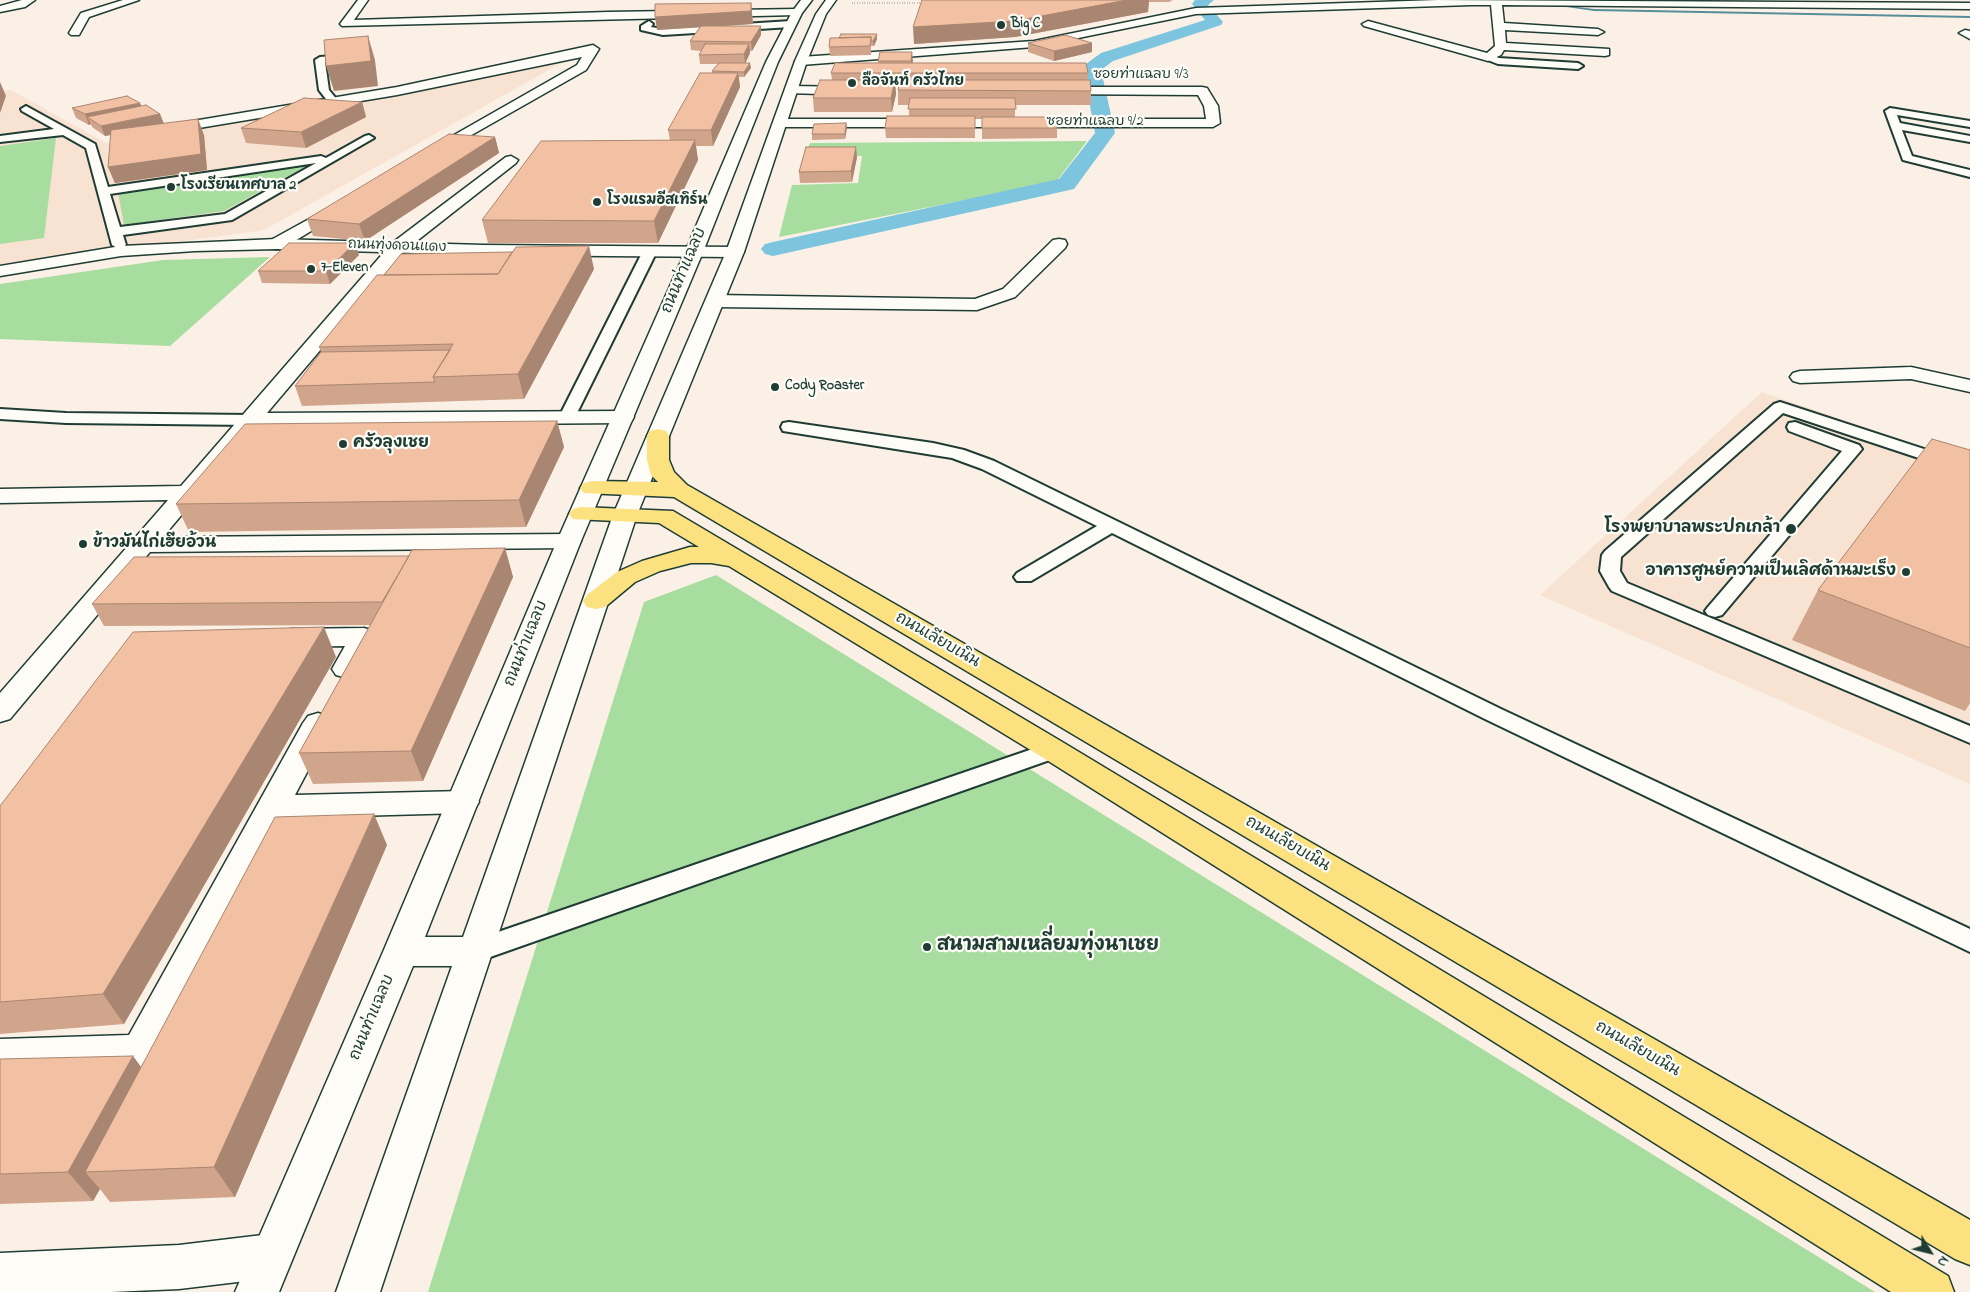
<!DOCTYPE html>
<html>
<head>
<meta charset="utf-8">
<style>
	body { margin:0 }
	#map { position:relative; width:1970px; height:1292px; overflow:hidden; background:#fbf0e6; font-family:"Indie Flower",sans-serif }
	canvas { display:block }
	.north { position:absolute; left:1905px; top:1227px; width:50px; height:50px; -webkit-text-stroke:4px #fdfcf7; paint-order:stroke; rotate:126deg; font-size:14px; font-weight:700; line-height:20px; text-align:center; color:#1f3d34 }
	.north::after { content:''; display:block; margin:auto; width:18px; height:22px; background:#1f3d34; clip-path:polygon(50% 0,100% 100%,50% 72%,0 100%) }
</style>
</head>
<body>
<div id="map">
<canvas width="1970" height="1292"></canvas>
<div class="north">N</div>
</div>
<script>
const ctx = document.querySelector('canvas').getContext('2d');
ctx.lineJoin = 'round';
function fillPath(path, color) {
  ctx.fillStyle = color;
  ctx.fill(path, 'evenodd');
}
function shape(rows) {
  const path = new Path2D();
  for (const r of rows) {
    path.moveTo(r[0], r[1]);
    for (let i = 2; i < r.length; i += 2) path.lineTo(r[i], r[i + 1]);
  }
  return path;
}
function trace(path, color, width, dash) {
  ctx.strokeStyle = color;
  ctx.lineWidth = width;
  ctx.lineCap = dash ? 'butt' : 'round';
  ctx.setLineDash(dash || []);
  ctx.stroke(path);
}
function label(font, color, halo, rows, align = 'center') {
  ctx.font = font + ' "Indie Flower","Playpen Sans Thai",sans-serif';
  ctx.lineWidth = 4.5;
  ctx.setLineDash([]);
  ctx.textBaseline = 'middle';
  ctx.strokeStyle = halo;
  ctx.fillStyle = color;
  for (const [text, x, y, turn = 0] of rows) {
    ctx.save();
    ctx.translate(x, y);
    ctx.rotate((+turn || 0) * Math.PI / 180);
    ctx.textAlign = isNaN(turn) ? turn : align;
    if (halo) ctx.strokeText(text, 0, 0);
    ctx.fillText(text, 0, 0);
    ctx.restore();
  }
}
fillPath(shape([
	[556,61,563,62,264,230,0,267,0,91,11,90,106,143,387,97],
	[1762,392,1970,463,1970,784,1540,595]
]), '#f8e2d2');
fillPath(shape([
	[56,138,44,238,0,244,0,146],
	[1087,141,1056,182,779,237,792,185,858,183,862,156,805,155,810,143],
	[312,163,224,211,124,225,118,192],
	[270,257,170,346,0,339,0,284,163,260],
	[716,575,1875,1292,428,1292,644,602]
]), '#a8dda0');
fillPath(shape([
	[1520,0,1594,9,1970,16,1970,18,1594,11,1520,0]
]), '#578e9a');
fillPath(shape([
	[1195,0,1214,0,1208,5,1223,22,1221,25,1113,61,1101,70,1115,133,1074,189,773,256,765,254,761,249,765,244,773,242,1059,179,1095,133,1083,68,1086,64,1101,53,1205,20,1192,4,1195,0]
]), '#7dc4de');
const service = shape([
	[649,21,653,24,651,27,663,29,791,21,795,24,791,27,663,35,641,30,641,26,649,21],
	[1488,54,1499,58,1578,63,1583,66,1578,69,1498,64,1485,59,1483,57,1488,54],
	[345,55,348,56,348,60,325,62,329,90,338,101,329,103,319,90,315,60,320,57,345,55],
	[26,106,95,144,108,187,321,156,326,158,365,136,369,135,374,138,232,220,123,235,126,245,119,249,112,245,86,148,63,135,0,142,0,136,54,129,22,111,21,109,26,106],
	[316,163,225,214,120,227,110,194,316,163],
	[1890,108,1970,121,1970,127,1897,115,1900,123,1970,136,1970,142,1902,130,1912,156,1970,170,1970,177,1903,160,1885,111,1890,108],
	[650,247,657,251,575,417,573,421,561,421,559,417,643,251,650,247],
	[1780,402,1970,464,1970,475,1783,413,1621,557,1620,571,1627,583,1970,726,1970,743,1612,591,1609,587,1600,571,1602,555,1605,551,1774,404,1780,402],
	[0,409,66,413,251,415,257,416,259,420,257,424,251,425,66,423,0,419,0,409],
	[789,422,933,443,964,450,994,461,1501,709,1970,929,1970,952,1485,719,1112,533,1031,581,1017,581,1014,577,1017,573,1097,526,982,469,952,458,783,431,781,427,783,423,789,422],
	[1795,422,1859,445,1862,449,1722,615,1715,617,1708,615,1705,611,1708,607,1842,451,1789,431,1787,427,1789,423,1795,422],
	[1053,742,1061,744,1065,750,1061,756,476,962,466,959,462,951,466,943,1053,742]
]);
const minor = shape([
	[22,0,35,0,25,7,0,12,0,6,22,0],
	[123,0,139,0,89,17,79,35,71,35,69,33,81,13,123,0],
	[358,0,368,0,354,20,608,12,797,9,802,12,797,15,342,26,340,24,358,0],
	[1438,0,1970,3,1970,9,1502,5,1504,23,1598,29,1604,32,1598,35,1505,30,1506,43,1609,49,1609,55,1605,56,1504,50,1501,55,1488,61,1364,26,1362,24,1368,21,1487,53,1495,46,1491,5,1471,5,1196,14,1034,47,801,65,795,61,801,57,1034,41,1196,8,1438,0],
	[1965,30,1970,31,1970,39,1959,33,1965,30],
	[593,45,599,49,586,70,431,158,424,154,426,151,577,65,582,57,397,95,163,134,156,130,163,126,397,87,593,45],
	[791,86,854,87,860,91,854,95,786,93,785,90,786,87,791,86],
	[1054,87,1202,87,1207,88,1218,106,1220,123,1213,127,780,127,773,123,780,119,1206,119,1204,106,1198,95,1049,94,1048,91,1049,88,1054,87],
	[511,156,518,160,516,163,404,251,267,413,623,411,631,412,634,417,631,422,623,423,256,426,163,537,569,534,578,536,581,541,578,546,569,548,150,552,10,719,0,722,0,693,168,500,0,503,0,489,181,486,392,243,506,157,511,156],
	[340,202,348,207,346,210,283,248,277,249,271,248,269,244,271,240,340,202],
	[1059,239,1065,240,1067,244,1065,248,1015,297,977,310,715,307,708,305,706,301,708,297,715,295,975,299,1003,289,1053,240,1059,239],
	[1911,367,1970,380,1970,392,1911,379,1800,383,1793,381,1790,377,1793,373,1800,371,1911,367],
	[364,628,374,631,378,637,356,675,346,678,336,675,332,669,345,646,291,647,281,644,277,638,281,632,291,629,364,628],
	[318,713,328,716,333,723,295,795,463,791,474,794,479,802,474,810,463,813,283,818,153,1063,140,1068,0,1073,0,1039,129,1035,303,723,308,716,318,713],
	[271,1234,286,1241,293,1256,286,1271,271,1278,179,1289,111,1292,0,1292,0,1253,179,1245,271,1234]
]);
const tertiary = shape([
	[277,239,483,245,735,247,741,248,744,252,741,256,735,257,483,255,277,249,195,251,121,256,0,276,0,266,121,246,277,239]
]);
const secondary = shape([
	[801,0,812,0,802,13,778,62,703,252,581,541,425,937,463,937,613,515,726,252,795,61,816,14,826,0,836,0,826,14,807,61,744,252,637,515,380,1292,336,1292,452,966,413,966,279,1292,235,1292,383,952,557,541,685,252,766,62,792,12,801,0]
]);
const primary = shape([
	[658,429,666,431,669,436,669,460,674,472,687,485,1970,1220,1970,1265,1955,1259,674,497,584,493,580,488,584,483,592,481,658,482,651,475,647,460,647,436,650,431,658,429],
	[581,507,673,511,1064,743,1948,1276,1954,1292,1891,1292,1042,757,729,566,711,563,691,563,660,571,635,582,605,607,596,609,587,607,583,601,587,595,617,572,642,561,690,547,699,547,659,523,573,519,569,514,573,509,581,507]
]);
trace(service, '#1f3d34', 4);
trace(minor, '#1f3d34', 3);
trace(tertiary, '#1f3d34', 3);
trace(secondary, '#1f3d34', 3);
trace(primary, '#1f3d34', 3);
trace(shape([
	[852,3,921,3]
]), '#1f3d34', 1, [0.5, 2]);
fillPath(service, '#fdfcf7');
fillPath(minor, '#fdfcf7');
fillPath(tertiary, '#fdfcf7');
fillPath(secondary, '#fdfcf7');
fillPath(primary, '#fbe180');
fillPath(shape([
	[922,0,1173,0,1169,2,1149,2,1148,12,1015,37,914,44],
	[751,3,753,24,722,26,761,35,752,51,750,51,750,53,745,63,751,68,744,77,739,77,740,87,713,146,696,146,698,160,658,243,488,243,482,220,670,140,668,130,712,73,712,71,718,64,700,64,699,55,701,51,691,50,690,41,700,27,657,30],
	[877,39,874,46,871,46,871,55,830,56,829,47],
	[1028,43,1092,52,1054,61,1028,52],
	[912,52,912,63,1088,73,1088,80,1091,91,1091,105,1015,105,1015,117,1057,128,1057,138,982,139,982,119,975,119,975,138,886,138,885,128,909,116,909,105,898,105,898,90,899,87,895,87,896,94,892,112,814,112,813,98,832,80,831,73,878,63,878,61],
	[362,102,366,117,306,148,246,143,241,128],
	[140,103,141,106,160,114,164,124,204,135,207,170,115,183,108,167,111,135,105,136,92,127,91,124,89,125,76,118,72,108],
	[846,123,847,128,845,139,812,140,812,134],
	[495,137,499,153,365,241,313,236,307,219],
	[857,157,852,182,800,183,799,172],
	[359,255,330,284,262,283,258,271],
	[594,269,524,399,302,406,295,386,321,352,319,347],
	[557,421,564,447,526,527,189,532,176,504],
	[1970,450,1970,703,1965,711,1792,640,1818,590],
	[505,548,513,577,423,781,313,784,299,753,370,625,104,626,92,604,409,556],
	[336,657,124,1024,0,1034,0,806],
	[387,845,235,1197,110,1202,100,1189,93,1201,0,1204,0,1059,141,1067]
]), '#d0a58b');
fillPath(shape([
	[1127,0,1149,0,1148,12,1015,37,914,44,913,27],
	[751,3,753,24,657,30,655,17],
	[761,26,761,35,752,51,751,42],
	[877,34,877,39,874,46,873,41],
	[368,36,375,60,378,86,334,91,326,66],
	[1092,43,1092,52,1054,61,1054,51],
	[749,44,750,53,745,64,744,54],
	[912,52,913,61,911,71,911,61],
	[750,63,751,68,744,77,744,72],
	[738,73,740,87,713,146,711,130],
	[895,80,896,94,892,112,891,98],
	[0,82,6,96,0,113],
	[362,102,366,117,306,148,301,132],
	[140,103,144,113,87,117,91,124,89,125,85,114],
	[160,114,164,124,105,136,101,126],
	[198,119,204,135,207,170,115,183,108,167],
	[846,123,847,128,845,139,845,134],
	[495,137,499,153,365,241,359,224],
	[695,140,698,160,658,243,654,221],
	[856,147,857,157,852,182,851,171],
	[355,243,359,255,330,284,326,271],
	[589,246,594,269,524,399,518,374],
	[557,421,564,447,526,527,519,500],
	[505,548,513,577,423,781,411,751],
	[324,627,336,657,124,1024,103,994],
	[374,814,387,845,235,1197,214,1167],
	[133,1056,155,1086,85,1172,100,1189,93,1201,68,1172]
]), '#a98671');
const building = shape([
	[922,0,1127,0,1015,21,913,27,922,0],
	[751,3,751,11,655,17,655,4,751,3],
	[701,26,761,26,751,42,690,41,701,26],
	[841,34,877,34,873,41,871,41,871,37,839,38,841,34],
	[1065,35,1092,43,1054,51,1028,43,1065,35],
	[368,36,371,61,326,66,324,40,368,36],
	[871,37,870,46,829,47,830,38,871,37],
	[705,44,749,44,744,54,699,55,705,44],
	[880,52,912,52,911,61,878,61,880,52],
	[719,63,750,63,744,72,712,71,719,63],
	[835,63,1086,63,1088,73,831,73,835,63],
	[700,73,738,73,711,130,668,130,700,73],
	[820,80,895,80,891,98,813,98,820,80],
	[900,80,1090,80,1091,91,898,90,900,80],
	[127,96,140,103,85,114,72,108,127,96],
	[304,98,362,102,301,132,241,128,304,98],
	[910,98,1015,98,1016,109,908,109,910,98],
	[146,105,160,114,101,126,87,117,146,105],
	[887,116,975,116,975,128,885,128,887,116],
	[982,117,1056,117,1057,128,982,128,982,117],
	[198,119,201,154,108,167,111,130,198,119],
	[846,123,845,134,812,134,814,124,846,123],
	[449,134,495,137,359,224,307,219,449,134],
	[695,140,654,221,482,220,541,141,695,140],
	[806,147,856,147,851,171,799,172,806,147],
	[289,243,355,243,326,271,258,271,289,243],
	[589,246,518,374,433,377,453,344,319,347,377,275,498,274,516,247,589,246],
	[512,252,498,274,384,275,401,254,512,252],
	[450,350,433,377,435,382,295,386,321,352,450,350],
	[557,421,519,500,176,504,245,424,557,421],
	[1932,439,1970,450,1970,648,1818,590,1932,439],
	[505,548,411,751,299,753,412,550,505,548],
	[409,556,382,602,92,604,134,557,409,556],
	[324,627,103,994,0,1002,0,806,133,632,324,627],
	[374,814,214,1167,85,1172,275,817,374,814],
	[133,1056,68,1172,0,1174,0,1059,133,1056]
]);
fillPath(building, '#f2c0a2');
trace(building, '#a98671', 1);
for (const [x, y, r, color] of [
	[1001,25,5,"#1f3d34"],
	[852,83,5,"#1f3d34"],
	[171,187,5,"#1f3d34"],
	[597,202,5,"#1f3d34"],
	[311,269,5,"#1f3d34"],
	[775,387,5,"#1f3d34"],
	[343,444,5,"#1f3d34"],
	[1791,529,6,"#1f3d34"],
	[83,544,5,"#1f3d34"],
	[1906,572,5,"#1f3d34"],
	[927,947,5,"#1f3d34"]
]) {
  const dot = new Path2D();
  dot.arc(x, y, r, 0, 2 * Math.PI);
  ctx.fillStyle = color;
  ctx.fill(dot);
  trace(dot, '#fdfcf7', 2);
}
label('bold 14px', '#1f3d34', '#fdfcf7', [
	["Big C",1011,25],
	["ลือจันท์ ครัวไทย",862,83],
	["โรงเรียนเทศบาล 2",181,187],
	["โรงแรมอีสเทิร์น",607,202],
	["7-Eleven",321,269],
	["Cody Roaster",785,387]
], 'left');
label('14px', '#1f3d34', '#fdfcf7', [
	["ซอยท่าแฉลบ 9/3",1141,76],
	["ซอยท่าแฉลบ 9/2",1095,123],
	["ถนนทุ่งดอนแดง",397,247,2]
]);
label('16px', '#1f3d34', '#fdfcf7', [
	["ถนนท่าแฉลบ",685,271,-67],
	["ถนนเลียบเนิน",937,641,30],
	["ถนนท่าแฉลบ",527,644,-68],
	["ถนนเลียบเนิน",1287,845,30],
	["ถนนท่าแฉลบ",373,1018,-67],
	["ถนนเลียบเนิน",1637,1050,30]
]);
label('bold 16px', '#1f3d34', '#fdfcf7', [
	["ครัวลุงเชย",353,444],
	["โรงพยาบาลพระปกเกล้า",1780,529,"right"],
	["ข้าวมันไก่เฮียอ้วน",93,544],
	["อาคารศูนย์ความเป็นเลิศด้านมะเร็ง",1896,572,"right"]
], 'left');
label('bold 19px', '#1f3d34', '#fdfcf7', [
	["สนามสามเหลี่ยมทุ่งนาเชย",937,947]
], 'left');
</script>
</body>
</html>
